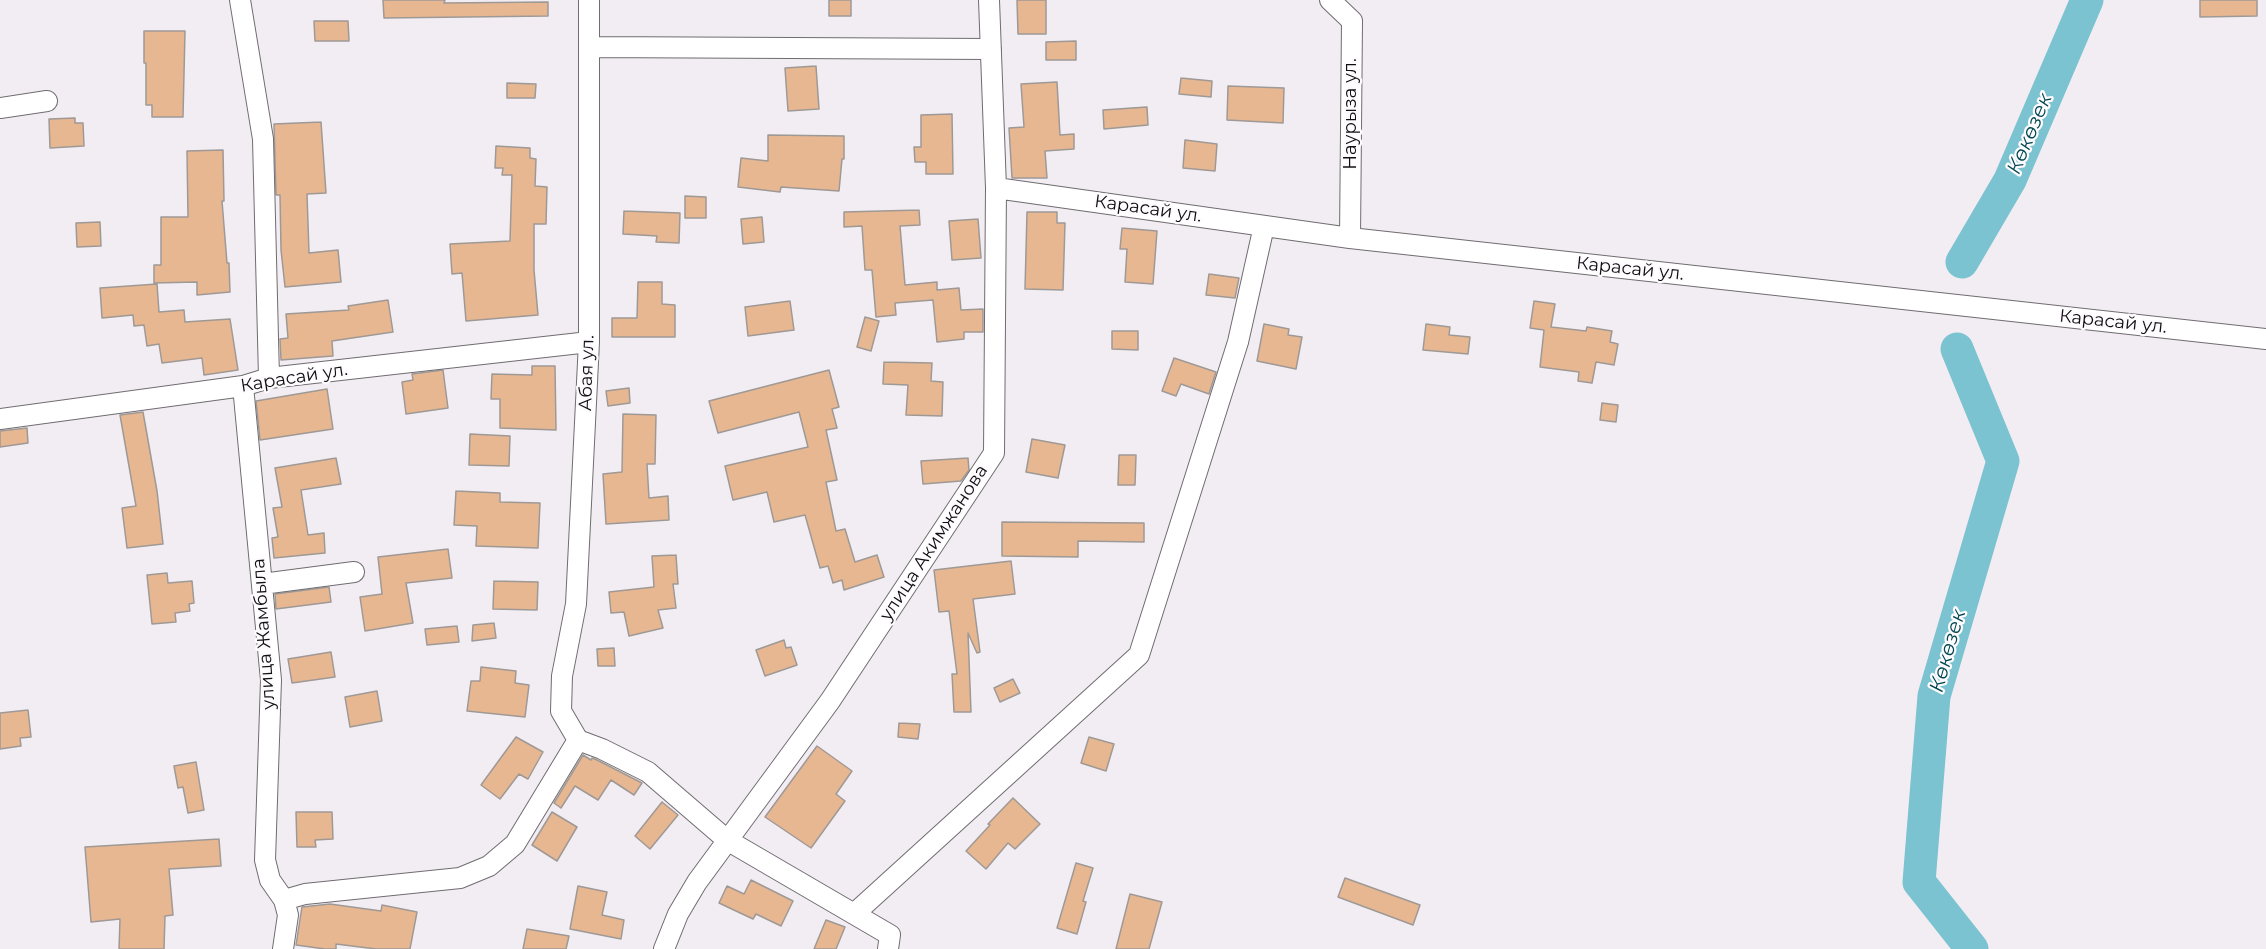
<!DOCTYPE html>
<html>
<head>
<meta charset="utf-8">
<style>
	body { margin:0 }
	canvas { display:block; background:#f2edf3 }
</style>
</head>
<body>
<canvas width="2266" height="949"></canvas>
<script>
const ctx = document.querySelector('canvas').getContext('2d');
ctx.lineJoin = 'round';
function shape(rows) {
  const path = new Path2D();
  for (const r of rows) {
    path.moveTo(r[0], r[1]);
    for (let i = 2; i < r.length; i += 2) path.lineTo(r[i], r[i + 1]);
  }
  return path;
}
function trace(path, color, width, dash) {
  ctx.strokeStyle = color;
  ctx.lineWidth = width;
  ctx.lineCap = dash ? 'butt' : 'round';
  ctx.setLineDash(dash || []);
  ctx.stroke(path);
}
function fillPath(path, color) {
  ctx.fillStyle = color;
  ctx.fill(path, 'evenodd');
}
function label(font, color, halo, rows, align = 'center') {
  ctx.font = font + ' Montserrat,sans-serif';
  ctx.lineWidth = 4.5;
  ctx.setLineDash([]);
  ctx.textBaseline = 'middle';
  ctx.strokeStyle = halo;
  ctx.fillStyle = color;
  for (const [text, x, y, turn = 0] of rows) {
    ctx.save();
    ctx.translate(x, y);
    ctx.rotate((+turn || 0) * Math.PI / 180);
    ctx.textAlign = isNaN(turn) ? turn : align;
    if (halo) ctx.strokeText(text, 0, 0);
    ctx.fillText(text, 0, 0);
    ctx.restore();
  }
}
trace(shape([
	[1962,262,2010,180,2087,0],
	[1957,349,2003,461,1934,696,1919,882,1972,949]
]), '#7bc3d0', 33);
const building = shape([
	[383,0,445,0,444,3,548,2,548,16,384,18,383,0],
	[829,0,851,0,851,16,829,16,829,0],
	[1017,0,1046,0,1046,34,1018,34,1017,0],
	[2200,0,2257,0,2257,16,2200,17,2200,0],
	[314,21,348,21,349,41,315,41,314,21],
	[144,31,185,31,183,117,152,117,152,105,146,105,146,63,144,63,144,31],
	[1076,41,1076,60,1046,60,1046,42,1076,41],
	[816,66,819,109,788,111,785,68,816,66],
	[1181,78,1212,81,1211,97,1179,94,1181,78],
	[1057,82,1060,135,1074,134,1074,149,1045,151,1047,178,1012,178,1009,128,1024,127,1021,84,1057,82],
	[507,83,536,84,535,98,507,98,507,83],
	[1228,86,1284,88,1283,123,1227,120,1228,86],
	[1147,107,1148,125,1104,129,1103,110,1147,107],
	[952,114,953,174,926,174,926,162,915,162,914,147,921,147,921,115,952,114],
	[75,118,75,123,83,123,84,146,50,148,49,119,75,118],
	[321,122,326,193,307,194,309,253,338,250,341,282,285,287,281,250,280,195,276,195,274,124,321,122],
	[768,135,844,136,844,159,842,159,839,191,781,187,780,192,738,187,741,158,768,161,768,135],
	[1185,140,1217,144,1215,171,1183,168,1185,140],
	[496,146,530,148,530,158,536,159,535,186,547,187,546,224,534,224,534,270,538,315,466,321,462,273,452,274,450,244,510,241,512,175,502,175,503,168,495,168,496,146],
	[223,150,224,201,222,201,227,263,229,263,230,292,197,295,197,282,154,283,154,265,161,265,161,217,188,217,187,151,223,150],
	[685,196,706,197,706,218,685,218,685,196],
	[919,210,920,225,900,226,905,285,937,282,937,290,959,288,961,310,983,309,983,332,964,332,964,339,937,342,933,300,895,303,896,315,876,317,872,270,865,270,862,226,844,227,844,212,919,210],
	[624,211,680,213,679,243,656,242,657,236,623,234,624,211],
	[1027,212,1057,212,1057,223,1065,223,1063,290,1025,289,1027,212],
	[762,217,764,242,743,244,741,219,762,217],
	[978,219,981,258,952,260,949,221,978,219],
	[100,222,101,246,77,247,76,223,100,222],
	[1122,228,1157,231,1153,284,1125,282,1127,249,1120,249,1122,228],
	[1209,274,1239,278,1235,298,1206,295,1209,274],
	[638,282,662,282,662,304,675,305,675,337,612,337,612,318,637,318,638,282],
	[157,284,159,312,184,310,185,322,230,319,238,370,204,375,202,358,162,363,159,344,147,346,144,325,134,326,133,315,102,318,100,288,157,284],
	[388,300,393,332,332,341,333,356,281,360,280,339,288,338,286,314,349,310,348,306,388,300],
	[790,301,794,330,748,336,745,307,790,301],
	[1534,301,1555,304,1551,327,1586,331,1587,327,1612,331,1610,342,1618,344,1614,365,1596,362,1592,383,1578,381,1579,372,1540,367,1544,330,1530,328,1534,301],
	[865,317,879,321,871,351,857,347,865,317],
	[1264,324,1289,329,1288,335,1302,337,1296,369,1257,361,1264,324],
	[1426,324,1450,327,1449,335,1470,337,1468,354,1423,350,1426,324],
	[1112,331,1138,331,1138,350,1112,349,1112,331],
	[1174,358,1216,372,1209,394,1181,384,1176,396,1162,391,1174,358],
	[884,362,932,363,931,381,943,382,942,416,906,415,908,385,883,384,884,362],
	[532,366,555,366,556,430,500,428,500,399,491,399,492,374,532,375,532,366],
	[443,370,448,408,406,414,402,382,413,380,412,374,443,370],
	[829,370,839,407,832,409,837,428,826,430,837,480,826,482,836,531,845,529,855,562,877,555,884,577,844,590,842,580,833,583,828,566,820,568,805,515,774,522,767,492,733,500,725,466,808,447,799,412,718,433,709,401,829,370],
	[629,388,630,403,608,406,606,391,629,388],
	[327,389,333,429,260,440,256,401,327,389],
	[1602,403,1618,405,1616,422,1600,420,1602,403],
	[143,412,157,491,163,544,127,548,122,508,136,506,120,415,143,412],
	[623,414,656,415,655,464,647,464,649,498,668,496,669,520,606,524,603,474,622,472,623,414],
	[27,428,28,443,0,447,0,431,27,428],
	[470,434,510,436,509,466,469,465,470,434],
	[1032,439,1065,445,1058,478,1026,472,1032,439],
	[1119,455,1136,455,1135,485,1118,485,1119,455],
	[336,458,341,484,301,490,308,535,324,533,325,553,274,558,272,538,278,537,273,508,282,507,275,468,336,458],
	[968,458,969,470,961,481,923,484,921,461,968,458],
	[456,491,500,493,500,502,540,503,538,548,476,546,477,526,454,525,456,491],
	[1002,522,1144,523,1144,542,1078,541,1078,557,1002,556,1002,522],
	[448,549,452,578,406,583,413,623,365,631,360,597,382,594,378,557,448,549],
	[676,555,678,584,673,584,676,608,658,610,663,628,629,636,624,612,611,613,609,592,654,587,652,556,676,555],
	[1011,561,1015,594,973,599,980,652,977,653,968,633,971,712,954,712,952,674,957,674,949,611,939,612,934,570,1011,561],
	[167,573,168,583,192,581,194,603,189,604,190,611,175,613,176,622,152,624,147,575,167,573],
	[494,581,538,582,537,610,493,609,494,581],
	[329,587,331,602,276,609,275,594,329,587],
	[494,623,496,638,472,641,473,625,494,623],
	[457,626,459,642,427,645,425,629,457,626],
	[784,640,786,648,791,647,797,665,765,676,756,650,784,640],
	[614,648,615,666,598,666,597,649,614,648],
	[331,652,335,677,292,683,288,659,331,652],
	[481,667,516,671,515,683,529,685,525,717,467,711,471,681,480,681,481,667],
	[1013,679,1020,693,1000,702,994,688,1013,679],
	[377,691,382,721,350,727,345,697,377,691],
	[28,710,31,737,20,738,21,746,0,749,0,713,28,710],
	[899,723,920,724,918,739,898,737,899,723],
	[516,737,543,752,528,779,519,774,500,799,481,785,516,737],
	[1089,737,1114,744,1106,771,1081,763,1089,737],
	[817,746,852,771,836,794,845,801,811,848,765,817,817,746],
	[583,755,591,760,592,758,597,760,642,783,634,795,611,780,598,800,575,786,561,808,554,803,583,755],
	[196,762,204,810,188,813,183,787,178,788,174,766,196,762],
	[1013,798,1040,824,1015,849,1008,843,986,869,966,851,990,825,988,824,1013,798],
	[662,802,678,815,650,849,635,836,662,802],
	[296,812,332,812,333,839,315,840,316,847,297,847,296,812],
	[552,812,577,827,557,861,532,845,552,812],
	[219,839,221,866,169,869,173,915,165,916,164,949,119,949,120,919,91,922,85,847,219,839],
	[1076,863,1093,868,1083,901,1086,902,1077,934,1057,928,1076,863],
	[1345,878,1420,905,1413,925,1338,897,1345,878],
	[751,880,793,901,781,926,756,914,753,919,719,903,727,886,744,894,751,880],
	[578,886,607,892,602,915,624,920,621,939,570,929,578,886],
	[1130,894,1162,902,1149,949,1116,949,1130,894],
	[330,904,381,911,382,905,417,912,410,949,376,949,336,944,336,949,325,949,296,945,302,907,330,904],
	[826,920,845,927,836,949,814,949,826,920],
	[527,929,569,936,566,949,523,949,527,929]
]);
fillPath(building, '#e7b792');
trace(building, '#9f9996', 1.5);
const minor = shape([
	[240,0,263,139,269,378],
	[1330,0,1352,21,1350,238],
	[590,47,991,49],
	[0,108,47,101],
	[996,188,1350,238,2266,339],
	[243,386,271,680,265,860,270,880,284,900,288,915,283,949],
	[0,419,243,386,269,378,589,342],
	[262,584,354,572],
	[578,740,561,711,562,676,576,604,589,342,589,0],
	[578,740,602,749,648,772,727,840,890,935,888,949],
	[284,900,305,894,460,878,489,866,515,844,578,740],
	[854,914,1139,655,1238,342,1264,226],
	[664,949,678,914,697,882,830,701,994,453,996,188,989,0]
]);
trace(minor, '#706c70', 22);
trace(minor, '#fff', 20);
label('18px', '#0f0e10', '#fefbff', [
	["Наурыза ул.",1351,114,-90],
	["Карасай ул.",1148,209,8],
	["Карасай ул.",1630,269,6],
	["Карасай ул.",2113,322,6],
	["Абая ул.",587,373,-88],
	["Карасай ул.",294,378,-9],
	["улица Акимжанова",934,543,-57],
	["улица Жамбыла",264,634,-94]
]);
label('italic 20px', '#014751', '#fefbff', [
	["Көкөзек",2030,134,-67],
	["Көкөзек",1948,651,-74]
]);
</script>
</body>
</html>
